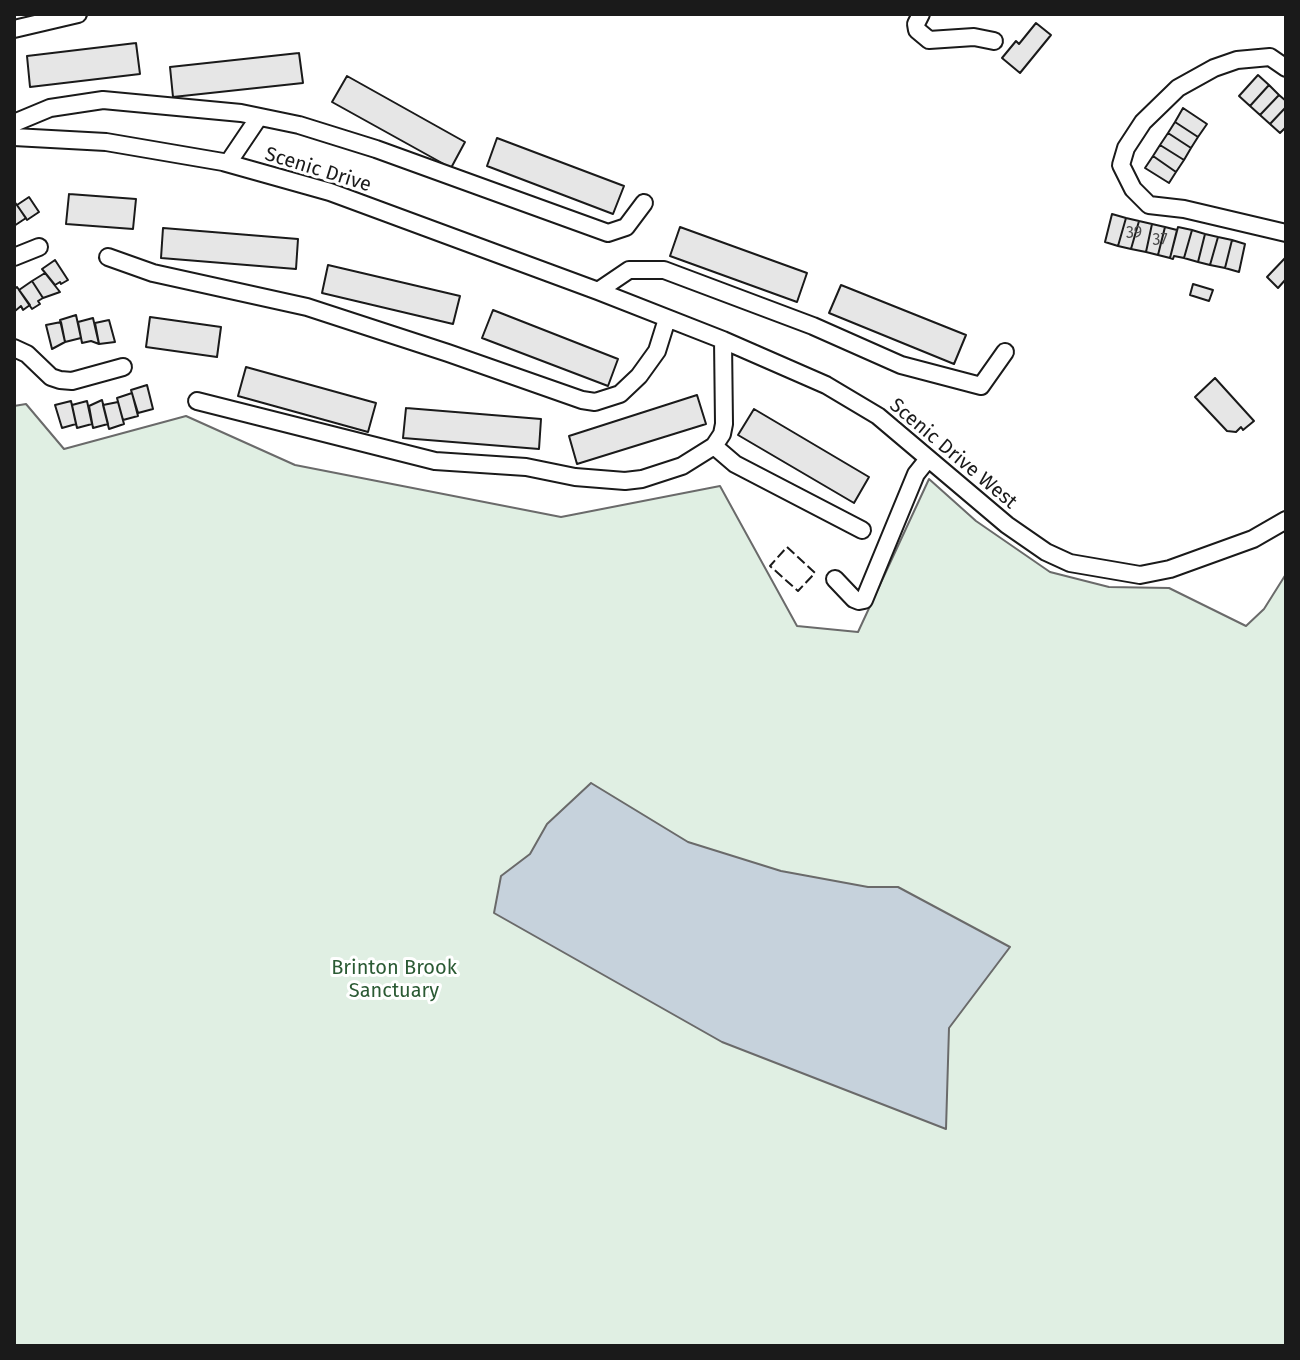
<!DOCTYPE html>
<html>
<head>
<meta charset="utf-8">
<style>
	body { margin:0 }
	#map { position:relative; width:1300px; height:1360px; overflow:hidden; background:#fff; font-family:"Fira Sans",sans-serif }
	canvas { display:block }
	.frame { position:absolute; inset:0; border:16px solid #1a1a1a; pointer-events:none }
</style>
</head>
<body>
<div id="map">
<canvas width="1300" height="1360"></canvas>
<div class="frame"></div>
</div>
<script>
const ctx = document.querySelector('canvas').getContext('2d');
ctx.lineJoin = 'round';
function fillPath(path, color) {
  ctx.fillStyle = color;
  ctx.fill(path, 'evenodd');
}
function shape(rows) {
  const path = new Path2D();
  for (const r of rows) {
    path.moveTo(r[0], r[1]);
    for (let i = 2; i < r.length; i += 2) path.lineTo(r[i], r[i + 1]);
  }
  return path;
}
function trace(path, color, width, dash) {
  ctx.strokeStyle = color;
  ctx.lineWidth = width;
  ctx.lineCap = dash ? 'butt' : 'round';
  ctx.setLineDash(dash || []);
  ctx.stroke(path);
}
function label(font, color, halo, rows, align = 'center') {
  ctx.font = font + ' "Fira Sans",sans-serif';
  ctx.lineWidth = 6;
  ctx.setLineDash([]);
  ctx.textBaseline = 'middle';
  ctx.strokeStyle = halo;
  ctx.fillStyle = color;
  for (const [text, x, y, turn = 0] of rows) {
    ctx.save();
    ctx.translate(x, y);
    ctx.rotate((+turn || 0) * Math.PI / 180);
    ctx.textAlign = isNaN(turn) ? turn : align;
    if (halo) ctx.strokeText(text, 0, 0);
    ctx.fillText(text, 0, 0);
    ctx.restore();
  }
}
const green = shape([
	[26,404,64,449,186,416,295,465,561,517,720,486,797,626,858,632,929,479,976,521,1050,572,1109,587,1169,588,1246,626,1264,609,1286,574,1286,1346,14,1346,14,406,26,404]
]);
fillPath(green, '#e0efe3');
trace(green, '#6a6a6a', 2);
const water = shape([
	[591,783,688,842,781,871,868,887,898,887,1010,947,949,1028,946,1129,722,1042,494,913,501,876,530,854,547,824,591,783]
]);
fillPath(water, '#c6d2dc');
trace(water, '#6a6a6a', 2);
const building = shape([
	[1036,23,1051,35,1020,73,1002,58,1016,41,1019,44,1036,23],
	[136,43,140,74,30,87,27,56,136,43],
	[299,53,303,83,173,97,170,67,299,53],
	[1258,75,1269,85,1250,106,1239,96,1258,75],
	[347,76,465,142,451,168,332,102,347,76],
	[1269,85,1279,95,1260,115,1250,106,1269,85],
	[1279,95,1286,101,1286,107,1270,124,1260,115,1279,95],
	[1286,107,1286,127,1280,133,1270,124,1286,107],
	[1183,108,1207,124,1198,137,1175,122,1183,108],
	[1175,122,1198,137,1191,148,1168,133,1175,122],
	[1168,133,1191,148,1184,160,1160,145,1168,133],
	[497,138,624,186,613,214,487,166,497,138],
	[1160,145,1184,160,1176,172,1153,156,1160,145],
	[1153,156,1176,172,1169,183,1145,168,1153,156],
	[69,194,136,199,133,229,66,224,69,194],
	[29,197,39,212,27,220,17,205,29,197],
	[14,201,26,218,14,226,14,201],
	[1112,214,1126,218,1118,246,1105,242,1112,214],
	[1126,218,1139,221,1131,249,1118,246,1126,218],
	[1139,221,1152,224,1146,252,1131,249,1139,221],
	[1152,224,1165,227,1158,255,1146,252,1152,224],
	[680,227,807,273,797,302,670,256,680,227],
	[1165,227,1177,230,1170,258,1158,255,1165,227],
	[1178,227,1192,230,1184,258,1174,256,1173,259,1170,258,1178,227],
	[163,228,298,239,296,269,161,258,163,228],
	[1192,230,1205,234,1198,262,1184,258,1192,230],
	[1205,234,1218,237,1210,265,1198,262,1205,234],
	[1218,237,1232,240,1225,268,1210,265,1218,237],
	[1232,240,1245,244,1239,272,1225,268,1232,240],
	[1286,257,1286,279,1278,288,1267,277,1286,257],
	[55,260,68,280,61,284,60,282,55,285,42,269,55,260],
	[328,265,460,296,453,324,322,293,328,265],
	[45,273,60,292,43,298,32,281,45,273],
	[32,281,43,298,38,301,40,304,32,309,19,290,32,281],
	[1193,284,1213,290,1209,301,1190,295,1193,284],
	[841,285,966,335,954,364,829,313,841,285],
	[17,287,30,305,23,310,21,306,15,311,14,289,17,287],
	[493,310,618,359,608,386,482,338,493,310],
	[76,315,81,338,65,342,60,320,76,315],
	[150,317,221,327,217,357,146,347,150,317],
	[93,318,99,344,91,341,82,343,78,322,93,318],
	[109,320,115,342,99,344,95,323,109,320],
	[61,322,65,342,52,349,46,325,61,322],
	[246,367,376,403,368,432,238,396,246,367],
	[1215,378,1254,421,1243,430,1241,427,1236,432,1227,431,1195,397,1215,378],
	[147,385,153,409,138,413,131,390,147,385],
	[132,393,138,416,123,420,117,398,132,393],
	[697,395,706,424,577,464,569,436,697,395],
	[102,400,108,424,93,428,89,406,102,400],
	[71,401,76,424,62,428,55,405,71,401],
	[87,401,92,424,77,428,72,405,87,401],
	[118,402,124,424,109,429,103,405,118,402],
	[406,408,541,419,539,449,403,438,406,408],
	[754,409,869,477,854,503,738,435,754,409]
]);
fillPath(building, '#e6e6e6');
trace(building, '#1a1a1a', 2);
const minor = shape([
	[921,14,916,24,917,30,929,40,974,37,994,41],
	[14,29,78,14],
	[1286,68,1270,57,1237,60,1214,68,1178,88,1143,122,1126,148,1121,165,1133,189,1149,205,1184,209,1286,233],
	[14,123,50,108,103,100,241,113,299,125,376,149,608,233,626,227,644,203],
	[14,137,106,142,223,162,330,192,598,291,723,340,826,385,878,416,1007,525,1046,552,1070,563,1140,575,1170,569,1253,539,1286,520],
	[228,163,259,117],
	[14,257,39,247],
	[108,257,153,273,307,307,448,353,582,400,595,402,620,394,639,376,657,351,667,319],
	[598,291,629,270,664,270,813,326,901,365,981,386,1005,352],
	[14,348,27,354,51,377,60,380,72,381,123,367],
	[197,401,435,461,526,467,575,477,625,481,642,479,682,466,714,446,722,434,724,424,723,340],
	[714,446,735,464,862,530],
	[835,579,854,599,859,601,864,600,916,474,928,459]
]);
trace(minor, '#1a1a1a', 20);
trace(minor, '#fff', 16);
trace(shape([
	[787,547,815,573,798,591,770,566,787,547]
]), '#1a1a1a', 2, [10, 4]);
label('16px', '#4d4d4d', null, [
	["39",1134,234],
	["37",1160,241]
]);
label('20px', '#1a1a1a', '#fff', [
	["Scenic Drive",318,170,17],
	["Scenic Drive West",953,454,40]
]);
label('20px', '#2b5a34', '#fff', [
	["Brinton Brook",394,968],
	["Sanctuary",394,991]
]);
</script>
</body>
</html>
